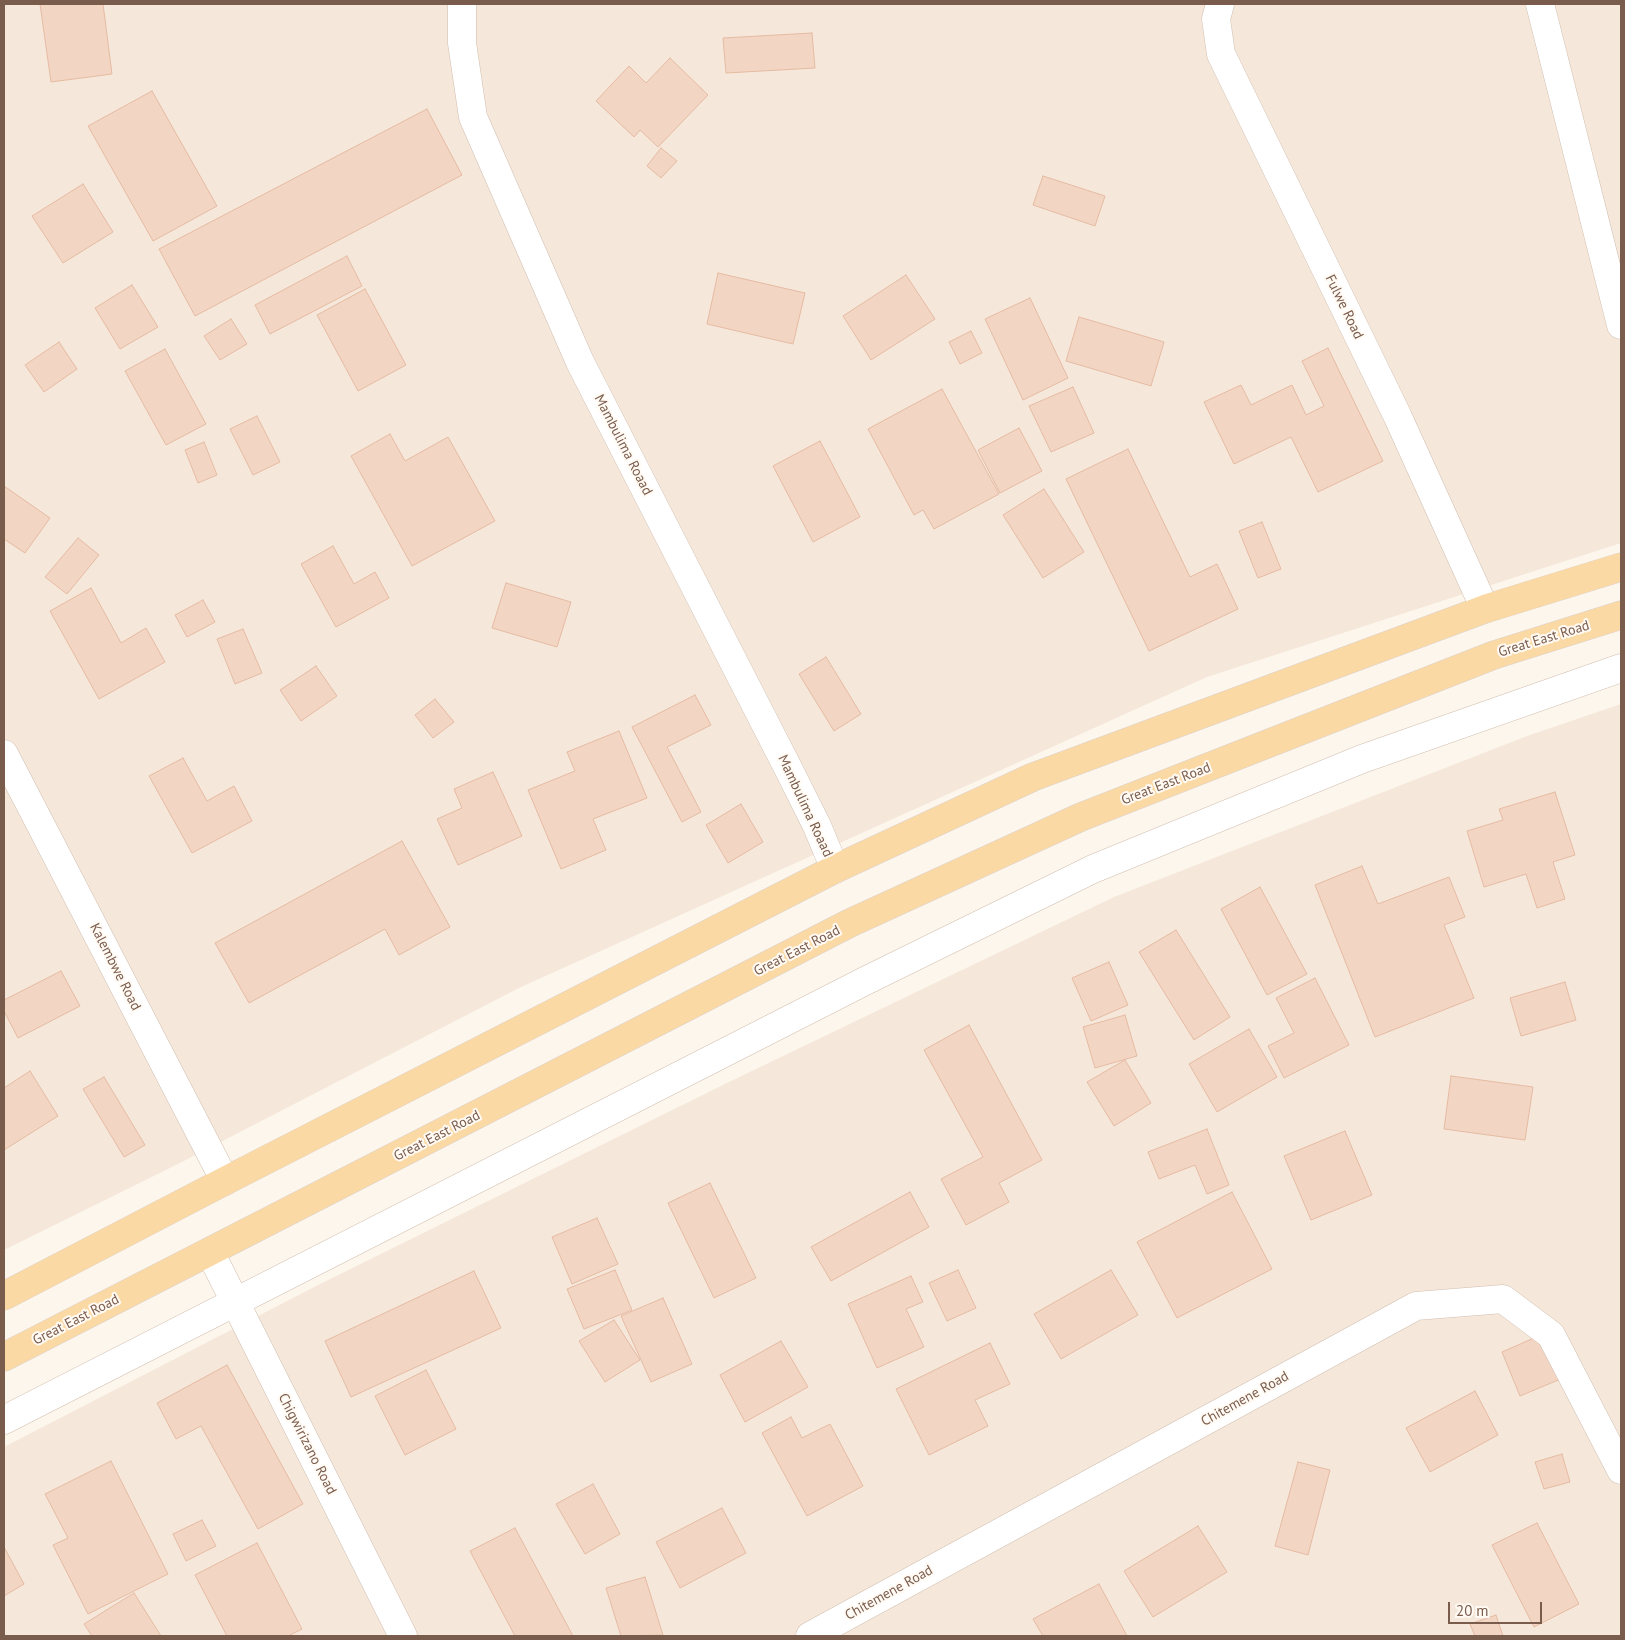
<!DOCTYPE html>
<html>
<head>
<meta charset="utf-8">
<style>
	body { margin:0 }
	#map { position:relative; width:1625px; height:1640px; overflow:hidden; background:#fdf6ec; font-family:"PT Sans",sans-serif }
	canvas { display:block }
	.frame { position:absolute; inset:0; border:5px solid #7a5c4d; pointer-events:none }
	.scale { position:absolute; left:1448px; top:1602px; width:94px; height:22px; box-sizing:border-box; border:2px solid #7a5c4d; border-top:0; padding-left:6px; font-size:15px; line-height:18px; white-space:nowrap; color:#7a5c4d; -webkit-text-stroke:4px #fffaf3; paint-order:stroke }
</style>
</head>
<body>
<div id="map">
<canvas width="1625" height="1640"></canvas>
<div class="frame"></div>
<div class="scale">20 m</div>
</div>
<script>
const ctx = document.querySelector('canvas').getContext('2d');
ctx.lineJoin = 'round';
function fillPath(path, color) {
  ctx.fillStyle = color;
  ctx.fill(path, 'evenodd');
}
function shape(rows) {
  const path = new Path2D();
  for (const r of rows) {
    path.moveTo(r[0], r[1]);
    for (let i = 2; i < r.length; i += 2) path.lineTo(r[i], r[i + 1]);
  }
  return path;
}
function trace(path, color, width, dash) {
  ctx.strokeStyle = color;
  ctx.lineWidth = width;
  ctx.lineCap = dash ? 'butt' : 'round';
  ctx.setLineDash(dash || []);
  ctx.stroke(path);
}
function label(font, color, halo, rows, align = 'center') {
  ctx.font = font + ' "PT Sans",sans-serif';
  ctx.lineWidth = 4;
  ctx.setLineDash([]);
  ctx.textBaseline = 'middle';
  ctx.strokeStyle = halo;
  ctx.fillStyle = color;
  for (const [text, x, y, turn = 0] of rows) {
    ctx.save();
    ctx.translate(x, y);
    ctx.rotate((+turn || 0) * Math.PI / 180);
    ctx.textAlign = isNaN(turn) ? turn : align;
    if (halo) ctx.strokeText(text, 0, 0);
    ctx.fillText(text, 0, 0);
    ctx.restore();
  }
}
fillPath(shape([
	[4,4,1621,4,1621,543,1207,677,519,988,180,1163,4,1250],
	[1621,704,1621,1636,4,1636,4,1447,320,1284,731,1081,1114,897,1527,736]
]), '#f5e8da');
const building = shape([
	[40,4,103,4,112,74,51,82,40,4],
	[812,33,815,68,726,73,723,38,812,33],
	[670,58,708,95,658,147,640,130,634,137,596,101,629,66,646,83,670,58],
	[152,91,217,206,153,241,88,126,152,91],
	[427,109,462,175,195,316,159,249,427,109],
	[661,148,677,161,661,178,647,166,661,148],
	[1043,176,1105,196,1095,226,1033,205,1043,176],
	[83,184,113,232,63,263,32,216,83,184],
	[347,256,362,286,270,334,255,305,347,256],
	[718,273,805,293,793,344,707,324,718,273],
	[906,275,935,319,871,360,843,316,906,275],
	[132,285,158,327,120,349,95,308,132,285],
	[365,289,406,365,358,391,317,315,365,289],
	[1030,298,1068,378,1023,400,985,319,1030,298],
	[1079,317,1164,342,1151,386,1066,361,1079,317],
	[231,319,247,344,220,360,204,336,231,319],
	[971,331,982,353,960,364,949,342,971,331],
	[59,342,77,369,44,392,25,365,59,342],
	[1328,348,1383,461,1318,492,1291,437,1234,464,1204,402,1241,385,1251,405,1292,385,1306,415,1324,406,1302,361,1328,348],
	[165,349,206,424,166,445,125,371,165,349],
	[1073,387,1094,433,1051,452,1029,406,1073,387],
	[942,389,999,494,934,529,923,510,914,515,868,429,942,389],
	[257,416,280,462,253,475,230,429,257,416],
	[1019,428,1042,471,1000,493,978,450,1019,428],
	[390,434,405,461,448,437,495,521,412,566,351,456,390,434],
	[820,441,860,517,813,542,773,466,820,441],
	[204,442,217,475,198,483,185,450,204,442],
	[1128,449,1190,577,1217,564,1238,609,1149,651,1066,479,1128,449],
	[4,486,50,518,25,553,4,539,4,486],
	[1044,489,1084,552,1043,578,1003,515,1044,489],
	[1262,522,1281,569,1258,578,1239,531,1262,522],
	[78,538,99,555,67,594,45,577,78,538],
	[333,546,354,584,375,572,389,598,336,627,301,564,333,546],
	[506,583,571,602,557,647,492,628,506,583],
	[91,588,121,643,146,628,165,662,99,699,50,611,91,588],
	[203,600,215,622,187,637,175,615,203,600],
	[243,629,262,673,235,684,217,639,243,629],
	[826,657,861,714,834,731,799,674,826,657],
	[316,666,337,696,301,721,280,690,316,666],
	[695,695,711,725,667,747,701,812,682,822,632,727,695,695],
	[435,699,454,722,433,738,415,715,435,699],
	[619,731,647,798,593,819,606,850,561,869,528,790,575,771,567,752,619,731],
	[183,758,207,801,234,786,252,821,192,853,149,776,183,758],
	[493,772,522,836,458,865,437,819,462,808,454,789,493,772],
	[1555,792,1575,855,1553,862,1565,899,1537,908,1526,874,1484,887,1467,831,1503,820,1499,809,1555,792],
	[741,804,763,842,728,863,706,825,741,804],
	[402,841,450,927,399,955,385,929,249,1003,215,943,402,841],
	[1362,866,1378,904,1449,877,1465,917,1444,925,1474,998,1375,1037,1315,885,1362,866],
	[1260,887,1307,974,1267,995,1221,909,1260,887],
	[1176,930,1230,1017,1194,1040,1139,952,1176,930],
	[1109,962,1128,1005,1091,1021,1072,978,1109,962],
	[61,971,80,1006,18,1038,4,1011,4,1000,61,971],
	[1315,978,1349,1045,1284,1078,1268,1046,1294,1033,1276,998,1315,978],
	[1565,982,1576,1020,1521,1036,1510,998,1565,982],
	[1125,1015,1137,1056,1095,1068,1083,1027,1125,1015],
	[969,1025,1042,1160,999,1183,1009,1202,966,1225,941,1179,983,1157,924,1050,969,1025],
	[1249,1029,1277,1077,1217,1112,1189,1064,1249,1029],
	[1125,1060,1151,1103,1114,1126,1087,1082,1125,1060],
	[30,1071,58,1116,4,1150,4,1088,30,1071],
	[1451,1076,1533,1087,1525,1140,1444,1129,1451,1076],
	[104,1077,145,1145,124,1157,83,1089,104,1077],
	[1207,1129,1229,1185,1207,1194,1195,1165,1159,1179,1148,1152,1207,1129],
	[1345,1131,1372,1195,1311,1220,1284,1156,1345,1131],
	[710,1183,756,1278,714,1298,668,1203,710,1183],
	[910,1192,929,1227,831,1281,811,1247,910,1192],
	[1232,1192,1272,1269,1177,1318,1137,1242,1232,1192],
	[597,1218,618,1264,572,1284,552,1237,597,1218],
	[615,1270,632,1310,584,1329,567,1289,615,1270],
	[958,1270,976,1308,947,1321,929,1283,958,1270],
	[1111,1270,1138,1315,1061,1359,1034,1314,1111,1270],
	[474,1271,501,1328,351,1397,325,1341,474,1271],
	[911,1276,923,1302,906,1309,924,1347,877,1368,848,1304,911,1276],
	[663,1298,692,1364,651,1382,621,1316,663,1298],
	[614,1320,640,1360,605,1382,579,1341,614,1320],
	[1543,1334,1563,1378,1520,1396,1502,1352,1543,1334],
	[781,1341,808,1387,745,1422,720,1375,781,1341],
	[990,1343,1010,1384,975,1400,988,1426,929,1455,896,1389,990,1343],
	[227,1365,303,1504,258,1529,201,1426,176,1439,157,1403,227,1365],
	[426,1370,456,1429,405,1455,375,1396,426,1370],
	[1475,1391,1498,1435,1430,1472,1406,1428,1475,1391],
	[791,1417,802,1438,830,1424,863,1486,807,1516,762,1433,791,1417],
	[1562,1454,1570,1482,1544,1489,1535,1462,1562,1454],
	[111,1461,168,1574,88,1614,53,1545,68,1538,45,1494,111,1461],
	[1298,1462,1330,1470,1308,1555,1275,1546,1298,1462],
	[593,1484,620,1534,585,1554,556,1504,593,1484],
	[722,1508,746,1553,680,1588,656,1542,722,1508],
	[202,1520,216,1546,186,1561,173,1534,202,1520],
	[1537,1523,1579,1604,1534,1627,1492,1545,1537,1523],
	[1198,1526,1227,1572,1153,1617,1124,1571,1198,1526],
	[515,1528,573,1636,515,1636,470,1551,515,1528],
	[257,1543,302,1629,288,1636,227,1636,195,1575,257,1543],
	[4,1547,24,1584,4,1596,4,1547],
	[645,1577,663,1635,621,1636,606,1588,645,1577],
	[1099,1584,1127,1636,1043,1636,1033,1619,1099,1584],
	[134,1593,161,1636,92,1636,84,1624,134,1593],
	[1496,1615,1503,1636,1475,1636,1470,1624,1496,1615]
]);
fillPath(building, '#f3d5c3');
trace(building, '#e6bba3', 1);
const street = shape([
	[462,4,462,43,473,117,580,362,790,772,817,826,835,869],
	[1220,4,1216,19,1221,54,1397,415,1485,609],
	[1540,4,1621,325],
	[4,754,225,1181],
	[210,1252,403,1636],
	[4,1420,865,981,1093,869,1362,759,1621,668],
	[810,1636,1416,1306,1503,1299,1551,1335,1621,1470]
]);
const primary = shape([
	[4,1296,225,1181,835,869,1033,777,1485,609,1621,567],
	[4,1357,850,923,1081,817,1494,655,1621,615]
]);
trace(street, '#d1beb0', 29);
trace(primary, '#dad1cd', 29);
trace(street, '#fff', 28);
trace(primary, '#fbd9a5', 28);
label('14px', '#7a5c4d', '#fffaf3', [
	["Fulwe Road",1344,307,64],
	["Mambulima Roaad",623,445,63],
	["Great East Road",1544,639,-17],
	["Great East Road",1166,784,-21],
	["Mambulima Roaad",805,806,65],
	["Great East Road",797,951,-27],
	["Kalembwe Road",115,967,63],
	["Great East Road",437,1136,-27],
	["Great East Road",76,1320,-27],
	["Chitemene Road",1245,1399,-29],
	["Chigwirizano Road",307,1444,63],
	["Chitemene Road",889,1593,-29]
]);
</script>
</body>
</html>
